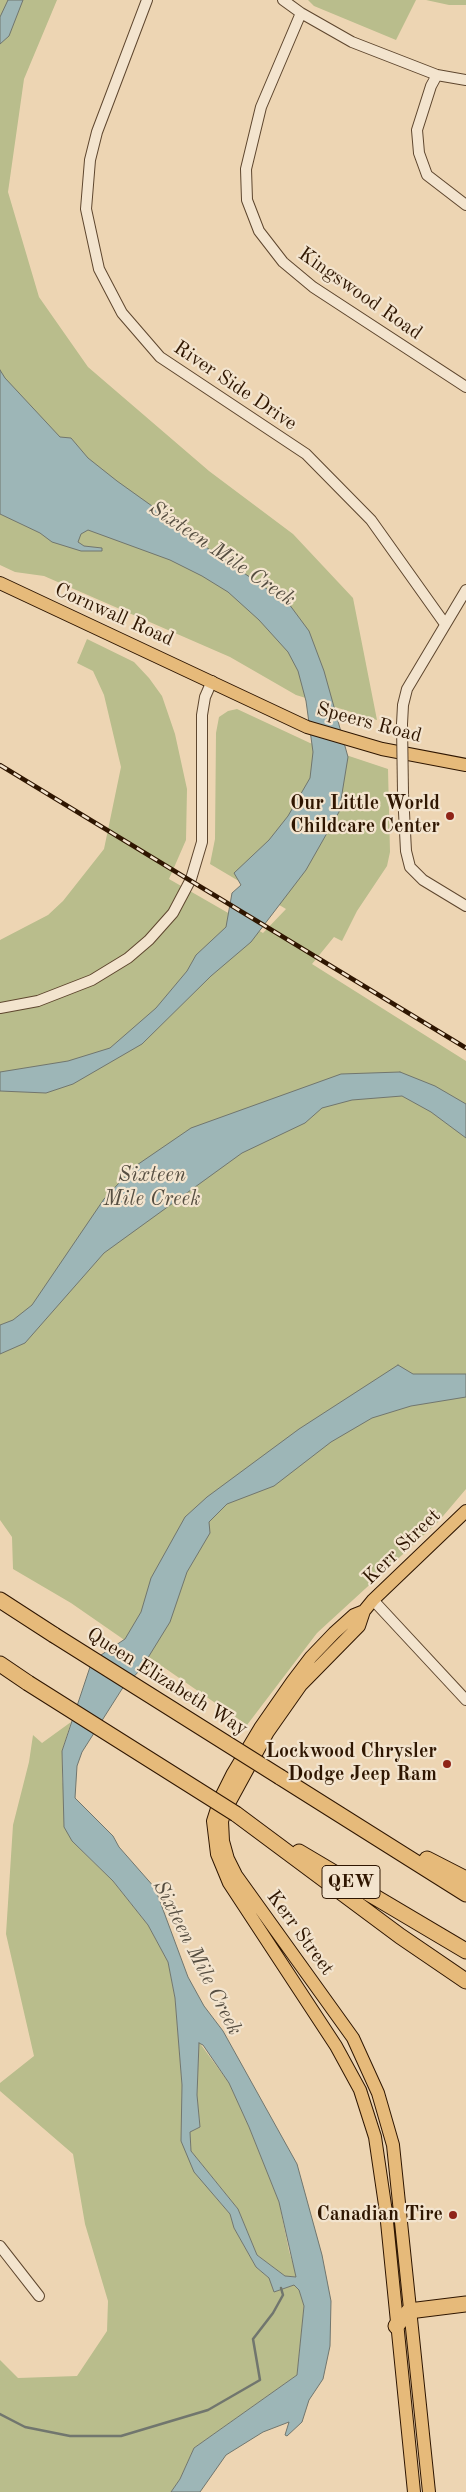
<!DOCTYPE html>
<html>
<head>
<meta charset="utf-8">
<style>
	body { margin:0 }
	canvas { display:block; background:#edd5b3 }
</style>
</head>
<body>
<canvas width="466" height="2492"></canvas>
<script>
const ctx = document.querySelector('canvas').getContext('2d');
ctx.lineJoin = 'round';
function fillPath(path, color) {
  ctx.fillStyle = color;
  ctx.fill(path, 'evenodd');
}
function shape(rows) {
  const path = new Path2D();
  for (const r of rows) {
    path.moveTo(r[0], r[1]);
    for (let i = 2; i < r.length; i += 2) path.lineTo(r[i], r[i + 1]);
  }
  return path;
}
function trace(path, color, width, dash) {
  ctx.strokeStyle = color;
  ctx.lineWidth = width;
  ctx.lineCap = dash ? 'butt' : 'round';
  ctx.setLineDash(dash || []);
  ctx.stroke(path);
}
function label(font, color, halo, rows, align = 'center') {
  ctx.font = font + ' "Old Standard TT",serif';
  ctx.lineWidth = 4.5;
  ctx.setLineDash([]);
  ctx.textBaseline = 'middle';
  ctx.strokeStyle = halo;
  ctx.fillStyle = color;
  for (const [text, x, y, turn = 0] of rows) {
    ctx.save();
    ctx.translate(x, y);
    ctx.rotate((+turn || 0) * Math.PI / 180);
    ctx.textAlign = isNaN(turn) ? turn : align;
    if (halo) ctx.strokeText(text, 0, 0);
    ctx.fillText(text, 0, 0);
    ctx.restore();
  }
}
fillPath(shape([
	[0,0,57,0,24,79,8,192,39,297,88,367,209,471,293,534,353,598,377,720,296,695,230,657,44,576,15,572,0,565],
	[308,0,416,0,396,40,314,6],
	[426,0,466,0,466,5,449,5],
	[87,639,134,662,149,678,162,696,175,734,187,789,186,840,169,879,263,933,286,909,210,864,215,839,216,733,219,717,228,711,237,709,310,743,388,769,390,852,387,866,357,911,342,941,334,937,312,964,466,1061,466,1489,438,1522,317,1633,247,1725,71,1603,13,1569,12,1537,0,1520,0,940,48,915,63,901,104,849,121,767,104,695,93,671,77,663],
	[71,1722,62,1751,62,1778,72,1841,113,1881,148,1925,168,1962,175,1998,182,2085,181,2141,213,2194,230,2214,234,2228,256,2267,269,2278,274,2292,294,2285,299,2290,304,2306,297,2375,194,2448,180,2479,171,2492,0,2492,0,2360,18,2378,77,2376,107,2331,108,2301,85,2224,73,2154,0,2091,0,2083,34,2056,6,1934,13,1825,29,1762,33,1735,42,1743],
	[199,2042,229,2083,249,2127,279,2202,289,2251,297,2277,285,2276,257,2255,238,2209,191,2151,190,2132,200,2127,197,2095]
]), '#b9bd8c');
const water = shape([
	[8,0,23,0,9,36,0,44,0,17,8,0],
	[0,370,5,378,60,437,71,438,88,458,117,481,159,511,187,534,289,604,309,631,324,671,348,757,339,812,306,870,251,942,211,976,142,1044,73,1084,46,1093,0,1091,0,1072,68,1061,110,1048,156,1008,187,971,196,955,226,927,232,893,241,885,234,873,269,840,288,816,310,778,313,752,306,701,298,671,288,652,259,620,228,592,202,576,170,560,88,530,81,534,78,542,84,546,102,548,102,551,81,551,52,542,40,533,0,514,0,370],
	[400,1072,435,1086,466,1104,466,1138,431,1112,402,1096,352,1100,322,1108,305,1123,242,1153,104,1253,25,1343,0,1354,0,1325,13,1320,32,1305,104,1199,134,1167,191,1128,341,1074,400,1072],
	[398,1365,413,1374,466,1374,466,1397,411,1406,372,1418,331,1442,274,1486,227,1504,209,1522,210,1533,187,1572,170,1622,141,1669,122,1689,82,1752,77,1766,75,1798,113,1836,119,1847,155,1888,188,1977,204,2006,223,2031,297,2164,322,2255,331,2301,330,2346,323,2379,309,2400,302,2422,287,2436,285,2435,289,2422,263,2432,226,2455,200,2492,171,2492,180,2479,194,2448,297,2375,304,2306,299,2290,294,2285,274,2292,269,2278,256,2267,234,2228,230,2214,194,2172,181,2141,182,2085,175,1998,168,1962,148,1925,113,1881,72,1841,64,1827,62,1751,92,1661,125,1639,141,1612,151,1578,185,1517,207,1497,299,1429,398,1365],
	[199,2043,203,2045,229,2083,249,2127,279,2202,296,2277,285,2276,257,2255,238,2209,191,2151,190,2132,200,2127,197,2095,199,2043]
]);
fillPath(water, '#9db6b7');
trace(water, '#71766e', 1);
trace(shape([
	[0,2414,25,2427,70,2436,121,2436,208,2410,260,2380,253,2339,273,2313,283,2295,281,2288]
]), '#71766e', 2.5);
const minor = shape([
	[147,0,97,132,90,160,86,209,99,269,122,313,160,357,306,454,371,520,445,624],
	[283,0,301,13,352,42,437,75,466,80],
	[301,13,261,107,246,169,247,200,259,231,283,262,313,287,466,387],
	[437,75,431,86,417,130,419,153,427,175,466,205],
	[402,724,403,705,407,689,466,590],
	[403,793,406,851,410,867,423,880,466,906],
	[0,1008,38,1001,92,980,128,958,149,940,173,913,191,879,202,842,202,715,205,697,212,681],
	[373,1600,466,1700],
	[0,2246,39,2296]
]);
const major = shape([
	[0,583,307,727,382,749,466,765],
	[364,1611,354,1615,334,1633,311,1657,292,1682,260,1728,233,1773,220,1799,213,1821,217,1854,229,1883,336,2046,360,2090,375,2137,386,2212,414,2492],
	[429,2492,393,2145,378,2093,353,2038,236,1875,228,1859,223,1841,222,1821,226,1809,268,1732,301,1685,359,1626,364,1611,373,1600,466,1511]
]);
const highway = shape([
	[0,1600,54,1635],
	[0,1664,28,1683],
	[280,1777,466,1894],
	[236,1814,400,1936,466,1981],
	[299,1852,466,1951],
	[427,1859,466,1879],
	[396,2326,409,2311,466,2304]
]);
trace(minor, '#5e462e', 12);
trace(major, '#2f1601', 14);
trace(highway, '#2f1601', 17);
trace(minor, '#f3e4ce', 10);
trace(major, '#e6ba7a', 12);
trace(highway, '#e6ba7a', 15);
const rail = shape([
	[0,765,466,1048]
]);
trace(rail, '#2f1601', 4.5);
trace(rail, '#f3e4ce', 2.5, [8]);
const minorBridge = shape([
	[402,724,403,793]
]);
const highwayBridge = shape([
	[54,1635,280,1777],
	[28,1683,236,1814]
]);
trace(minorBridge, '#5e462e', 12, []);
trace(highwayBridge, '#2f1601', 17, []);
trace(minorBridge, '#f3e4ce', 10);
trace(highwayBridge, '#e6ba7a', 15);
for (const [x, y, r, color] of [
	[450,816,5,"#8f2418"],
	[447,1764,5,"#8f2418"],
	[453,2215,5,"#8f2418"]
]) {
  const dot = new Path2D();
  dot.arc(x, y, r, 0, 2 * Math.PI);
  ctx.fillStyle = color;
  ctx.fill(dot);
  trace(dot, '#f3e4ce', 2);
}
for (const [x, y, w] of [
	[351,1882,58]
]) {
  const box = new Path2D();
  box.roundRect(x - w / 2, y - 16.5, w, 33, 4);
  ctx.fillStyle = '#f3e4ce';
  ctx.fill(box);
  trace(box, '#2f1601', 1);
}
label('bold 19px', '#2f1601', null, [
	["QEW",351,1882]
]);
label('20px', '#2f1601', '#f3e4ce', [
	["Kingswood Road",360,294,35],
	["River Side Drive",235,386,34],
	["Cornwall Road",114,615,24],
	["Speers Road",369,723,15],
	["Kerr Street",402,1547,-44],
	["Queen Elizabeth Way",167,1682,32],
	["Kerr Street",300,1933,54]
]);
label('bold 20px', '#2f1601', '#f3e4ce', [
	["Our Little World",440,804],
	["Childcare Center",440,827],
	["Lockwood Chrysler",437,1752],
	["Dodge Jeep Ram",437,1775],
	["Canadian Tire",443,2215]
], 'right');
label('italic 21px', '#564e41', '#f3e4ce', [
	["Sixteen Mile Creek",222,554,34],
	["Sixteen",152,1175],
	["Mile Creek",152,1199],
	["Sixteen Mile Creek",197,1958,63]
]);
</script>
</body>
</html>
